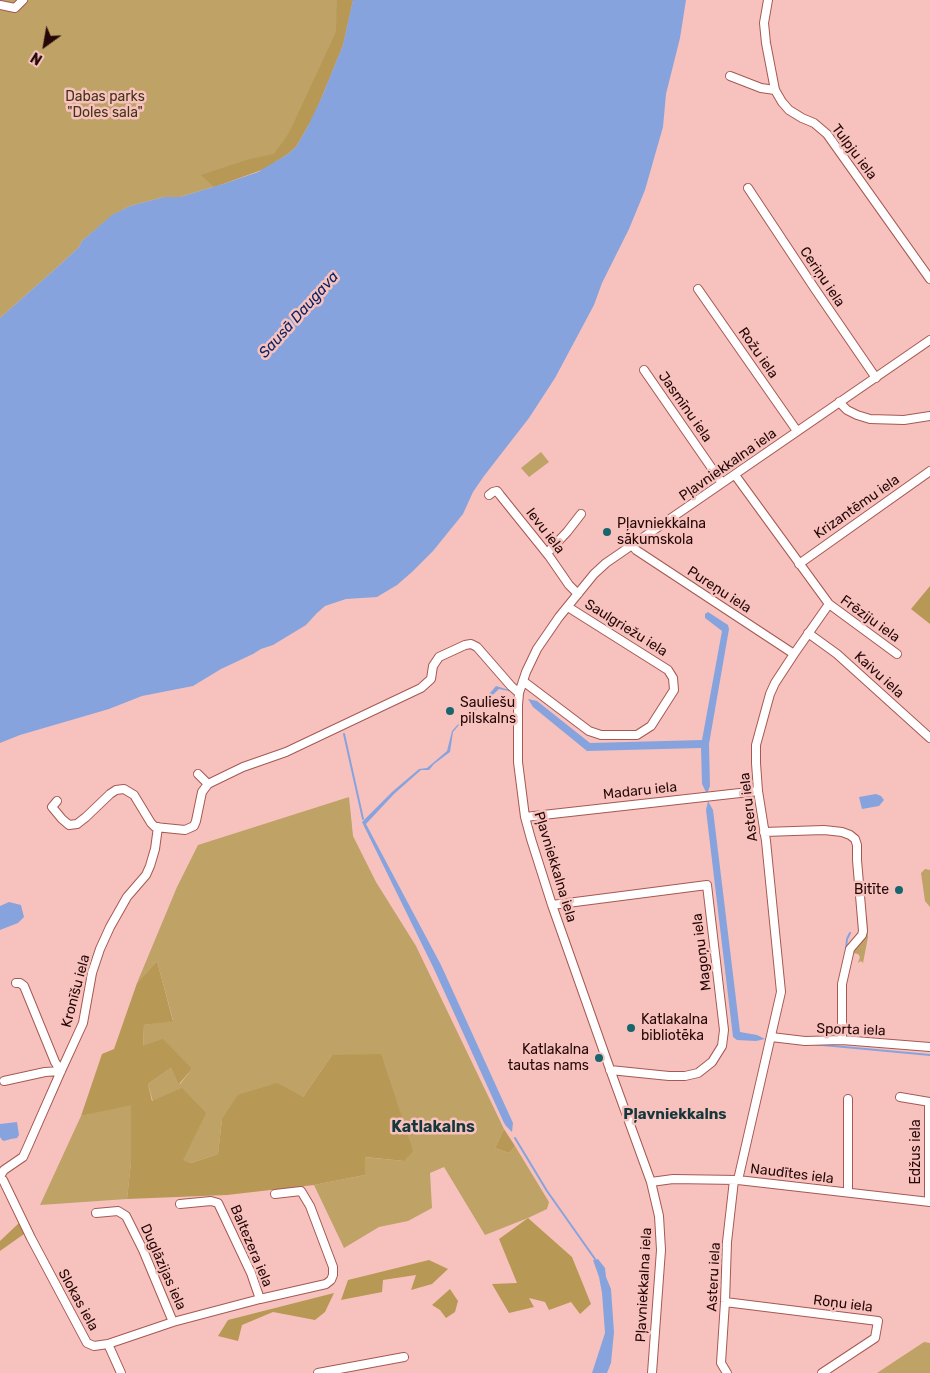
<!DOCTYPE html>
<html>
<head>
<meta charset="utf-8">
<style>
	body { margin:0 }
	#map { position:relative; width:930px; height:1373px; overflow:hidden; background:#f7c2bd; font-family:Rubik,sans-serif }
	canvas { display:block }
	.north { position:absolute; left:20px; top:20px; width:50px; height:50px; -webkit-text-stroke:4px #f7c2bd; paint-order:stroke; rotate:212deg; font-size:14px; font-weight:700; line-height:20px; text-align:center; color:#250707 }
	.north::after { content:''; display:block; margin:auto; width:18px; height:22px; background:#250707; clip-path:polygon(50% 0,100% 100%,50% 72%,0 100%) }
</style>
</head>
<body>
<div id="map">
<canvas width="930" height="1373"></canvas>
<div class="north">N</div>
</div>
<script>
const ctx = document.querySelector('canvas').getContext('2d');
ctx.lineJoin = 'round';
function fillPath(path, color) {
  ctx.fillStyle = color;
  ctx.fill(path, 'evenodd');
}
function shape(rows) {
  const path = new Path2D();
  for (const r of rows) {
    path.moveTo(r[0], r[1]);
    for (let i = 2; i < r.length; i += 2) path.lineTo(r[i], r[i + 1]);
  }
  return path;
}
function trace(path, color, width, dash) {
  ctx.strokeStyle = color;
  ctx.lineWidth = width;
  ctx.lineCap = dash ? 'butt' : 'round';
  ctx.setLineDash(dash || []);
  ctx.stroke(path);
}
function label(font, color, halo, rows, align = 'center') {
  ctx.font = font + ' Rubik,sans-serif';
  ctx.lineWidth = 5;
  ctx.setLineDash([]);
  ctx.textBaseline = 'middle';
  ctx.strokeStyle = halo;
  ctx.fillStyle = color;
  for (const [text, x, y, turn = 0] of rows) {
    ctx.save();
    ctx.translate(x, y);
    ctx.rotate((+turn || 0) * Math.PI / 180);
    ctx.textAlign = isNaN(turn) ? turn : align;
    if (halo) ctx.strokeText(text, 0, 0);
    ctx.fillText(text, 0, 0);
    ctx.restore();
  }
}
fillPath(shape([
	[0,0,353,0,343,45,327,84,274,163,264,169,223,184,180,197,164,197,130,206,113,215,82,241,79,247,63,262,0,318],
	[541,452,549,462,529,477,521,468],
	[349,797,353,836,376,882,416,946,504,1129,495,1148,509,1153,515,1146,549,1202,547,1209,528,1218,485,1235,444,1167,430,1173,432,1208,408,1221,379,1227,344,1248,314,1185,365,1175,364,1157,404,1161,332,1055,303,1097,222,1119,218,1154,191,1163,182,1160,153,1102,148,1084,171,1068,180,1084,192,1069,143,1047,144,1025,173,1020,157,961,137,983,177,887,198,845],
	[925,869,930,870,930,907,925,901,921,873],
	[867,915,868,937,863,963,861,961,858,963,860,957,858,954,853,953,852,951],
	[131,1104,131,1162,127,1199,40,1205,81,1116],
	[924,1342,930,1343,930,1373,877,1373]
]), '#bea266');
fillPath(shape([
	[337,0,353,0,343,45,315,114,296,147,288,154,264,169,214,187,201,175,250,159,274,154,289,133,336,32],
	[930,586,930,624,911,609],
	[157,961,173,1021,144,1025,143,1046,163,1039,192,1069,179,1084,171,1068,148,1084,152,1101,182,1088,206,1113,183,1160,191,1163,218,1154,222,1119,238,1095,277,1083,303,1097,332,1055,381,1054,413,1151,404,1161,365,1157,365,1175,314,1185,227,1195,127,1199,131,1162,131,1105,81,1116,102,1054,114,1049,137,983],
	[504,1129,515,1146,509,1153,495,1148],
	[528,1218,572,1257,591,1304,580,1314,571,1302,549,1310,545,1302,529,1298,534,1307,509,1313,492,1284,517,1283,499,1239],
	[19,1223,24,1234,0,1251,0,1241],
	[429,1260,448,1269,432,1284,411,1290,416,1275,383,1280,382,1292,341,1300,348,1280],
	[450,1289,458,1301,455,1312,446,1318,440,1310,432,1305],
	[334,1293,325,1312,315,1320,273,1312,242,1325,238,1341,218,1336,228,1320]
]), '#b79855');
fillPath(shape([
	[353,0,686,0,680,38,666,94,663,127,645,190,629,229,602,283,594,305,555,378,529,418,484,476,473,492,463,514,433,551,412,572,397,585,377,597,346,599,325,606,317,613,306,625,273,645,261,649,253,654,221,669,193,686,142,696,109,709,20,735,0,743,0,318,63,262,79,247,82,241,112,215,130,206,164,197,180,197,223,184,258,172,288,154,296,147,308,126,321,99,343,45],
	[708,612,728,625,729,629,709,744,710,786,707,794,702,784,701,748,587,751,533,707,528,699,537,701,590,743,702,740,722,631,705,618,705,614],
	[496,686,509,690,509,691,499,689,479,708,467,716,453,732,450,752,434,764,429,770,421,770,394,794,366,824,441,965,513,1123,512,1132,506,1126,504,1123,434,969,362,822,392,792,419,769,427,768,447,751,452,731,468,713,478,707],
	[876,794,881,796,884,800,879,806,862,809,859,797],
	[708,801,713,810,740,1032,757,1035,765,1039,756,1041,737,1040,733,1037,706,810],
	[9,902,21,905,24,917,18,923,0,930,0,906],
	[17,1122,19,1135,17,1138,11,1139,4,1141,2,1140,0,1137,0,1124],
	[598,1259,605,1268,606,1277,611,1289,614,1332,611,1363,607,1373,592,1373,605,1333,602,1293,599,1277,593,1260]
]), '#87a3de');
trace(shape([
	[344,734,363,819],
	[846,949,847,939,850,933],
	[812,1044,930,1055],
	[515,1138,547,1191,595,1259]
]), '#87a3de', 2);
const minor = shape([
	[768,0,764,23,766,43,775,90,782,102,789,110,802,118,814,123,827,134,930,279],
	[0,5,15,8,23,0],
	[730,76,761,88,775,90],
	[748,188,815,289,876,378],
	[698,289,797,431],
	[644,370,722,483],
	[839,402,847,410,857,415,870,419,904,420,930,416],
	[735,475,829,604,794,654,775,683,770,694,756,745,756,763,758,791,766,841,781,992,738,1180],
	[489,495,493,492,497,491,500,495,549,556,569,585,578,594],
	[632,545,636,550,794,654],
	[546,551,549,551,567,532,581,514],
	[799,564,930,471],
	[829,604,897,654],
	[808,633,837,654,930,738],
	[523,681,589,731,601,735,637,735,651,726,674,690,673,678,668,670,568,607],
	[198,774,208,784],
	[57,801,52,807,62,819,69,825,77,824,86,817,110,794,116,790,124,789,134,795,151,823,155,827,185,830,194,826,196,821,202,792,208,784,243,767,286,752,421,688,431,679,433,666,439,657,465,645,471,644,477,647,511,686,519,693],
	[525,817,758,791],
	[764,832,824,830,842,832,850,835,855,839,857,845,857,860,863,931,862,935,850,949,842,984,842,1040],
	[552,905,707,885,724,1030,722,1046,712,1062,698,1073,685,1076,669,1076,610,1070],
	[771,1037,805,1041,842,1040,930,1047],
	[4,1081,45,1072,61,1071,55,1062,24,986,20,983,16,983],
	[900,1097,930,1102],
	[848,1099,848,1192],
	[929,1102,929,1202],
	[0,1176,4,1170,23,1157,28,1146,61,1071,83,1023,92,973,100,949,110,927,127,897,146,875,150,866,155,849,158,827],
	[0,1178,3,1180,31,1238,87,1343,94,1346,108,1344,121,1373],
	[651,1182,673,1179,738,1180,930,1202],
	[96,1213,118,1211,126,1216,143,1250,173,1322,108,1344],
	[260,1299,326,1284,331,1280,333,1275,333,1267,310,1206,301,1191,275,1194],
	[725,1302,878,1321,875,1338,822,1373],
	[173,1322,260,1299,251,1273,218,1203,211,1201,180,1204],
	[318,1373,404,1357],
	[652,1373,661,1250,659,1216,651,1182,611,1072,552,905,531,839,525,817,518,762,518,705,519,693,526,672,537,649,559,617,594,574,606,563,930,340],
	[727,1373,721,1363,725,1302,727,1242,734,1180]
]);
trace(minor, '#a65853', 10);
trace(minor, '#fff', 8);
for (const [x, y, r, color] of [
	[607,532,5,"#17656d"],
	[450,711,5,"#17656d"],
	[899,890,5,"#17656d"],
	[631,1028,5,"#17656d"],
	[599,1058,5,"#17656d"]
]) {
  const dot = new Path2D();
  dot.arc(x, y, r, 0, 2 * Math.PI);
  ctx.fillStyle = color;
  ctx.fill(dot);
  trace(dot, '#f7c2bd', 2);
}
label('14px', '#413416', '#f7c2bd', [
	["Dabas parks",105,97],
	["\"Doles sala\"",105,113]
]);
label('14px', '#250707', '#f7c2bd', [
	["Tulpju iela",854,152,53],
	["Ceriņu iela",822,277,56],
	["Rožu iela",758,353,55],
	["Jasmīnu iela",685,407,55],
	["Pļavniekkalna iela",728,465,-35],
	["Krizantēmu iela",857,507,-35],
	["Ievu iela",545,531,52],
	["Pureņu iela",719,590,33],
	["Frēziju iela",870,619,36],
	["Saulgriežu iela",626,628,32],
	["Kaivu iela",879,675,42],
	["Madaru iela",640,791,-6],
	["Asteru iela",749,807,-97],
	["Pļavniekkalna iela",555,867,73],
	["Magoņu iela",702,952,-97],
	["Kronīšu iela",76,991,-75],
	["Sporta iela",851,1030,2],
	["Edžus iela",916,1152,-90],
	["Naudītes iela",792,1174,7],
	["Baltezera iela",251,1246,67],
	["Duglāzijas iela",163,1267,66],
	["Asteru iela",714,1277,-87],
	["Pļavniekkalna iela",644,1285,-87],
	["Slokas iela",78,1300,61],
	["Roņu iela",843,1304,7]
]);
label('14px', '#250707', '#f7c2bd', [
	["Pļavniekkalna",617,524],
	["sākumskola",617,540],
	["Sauliešu",460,703],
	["pilskalns",460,719],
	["Bitīte",889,890,"right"],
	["Katlakalna",641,1020],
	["bibliotēka",641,1036],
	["Katlakalna",589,1050,"right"],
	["tautas nams",589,1066,"right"]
], 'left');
label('italic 15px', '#0b2266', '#f7c2bd', [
	["Sausā Daugava",299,315,-48]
]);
label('bold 15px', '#16383c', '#f7c2bd', [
	["Pļavniekkalns",675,1115]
]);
label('bold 16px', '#16383c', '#f7c2bd', [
	["Katlakalns",433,1127]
]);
</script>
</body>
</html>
